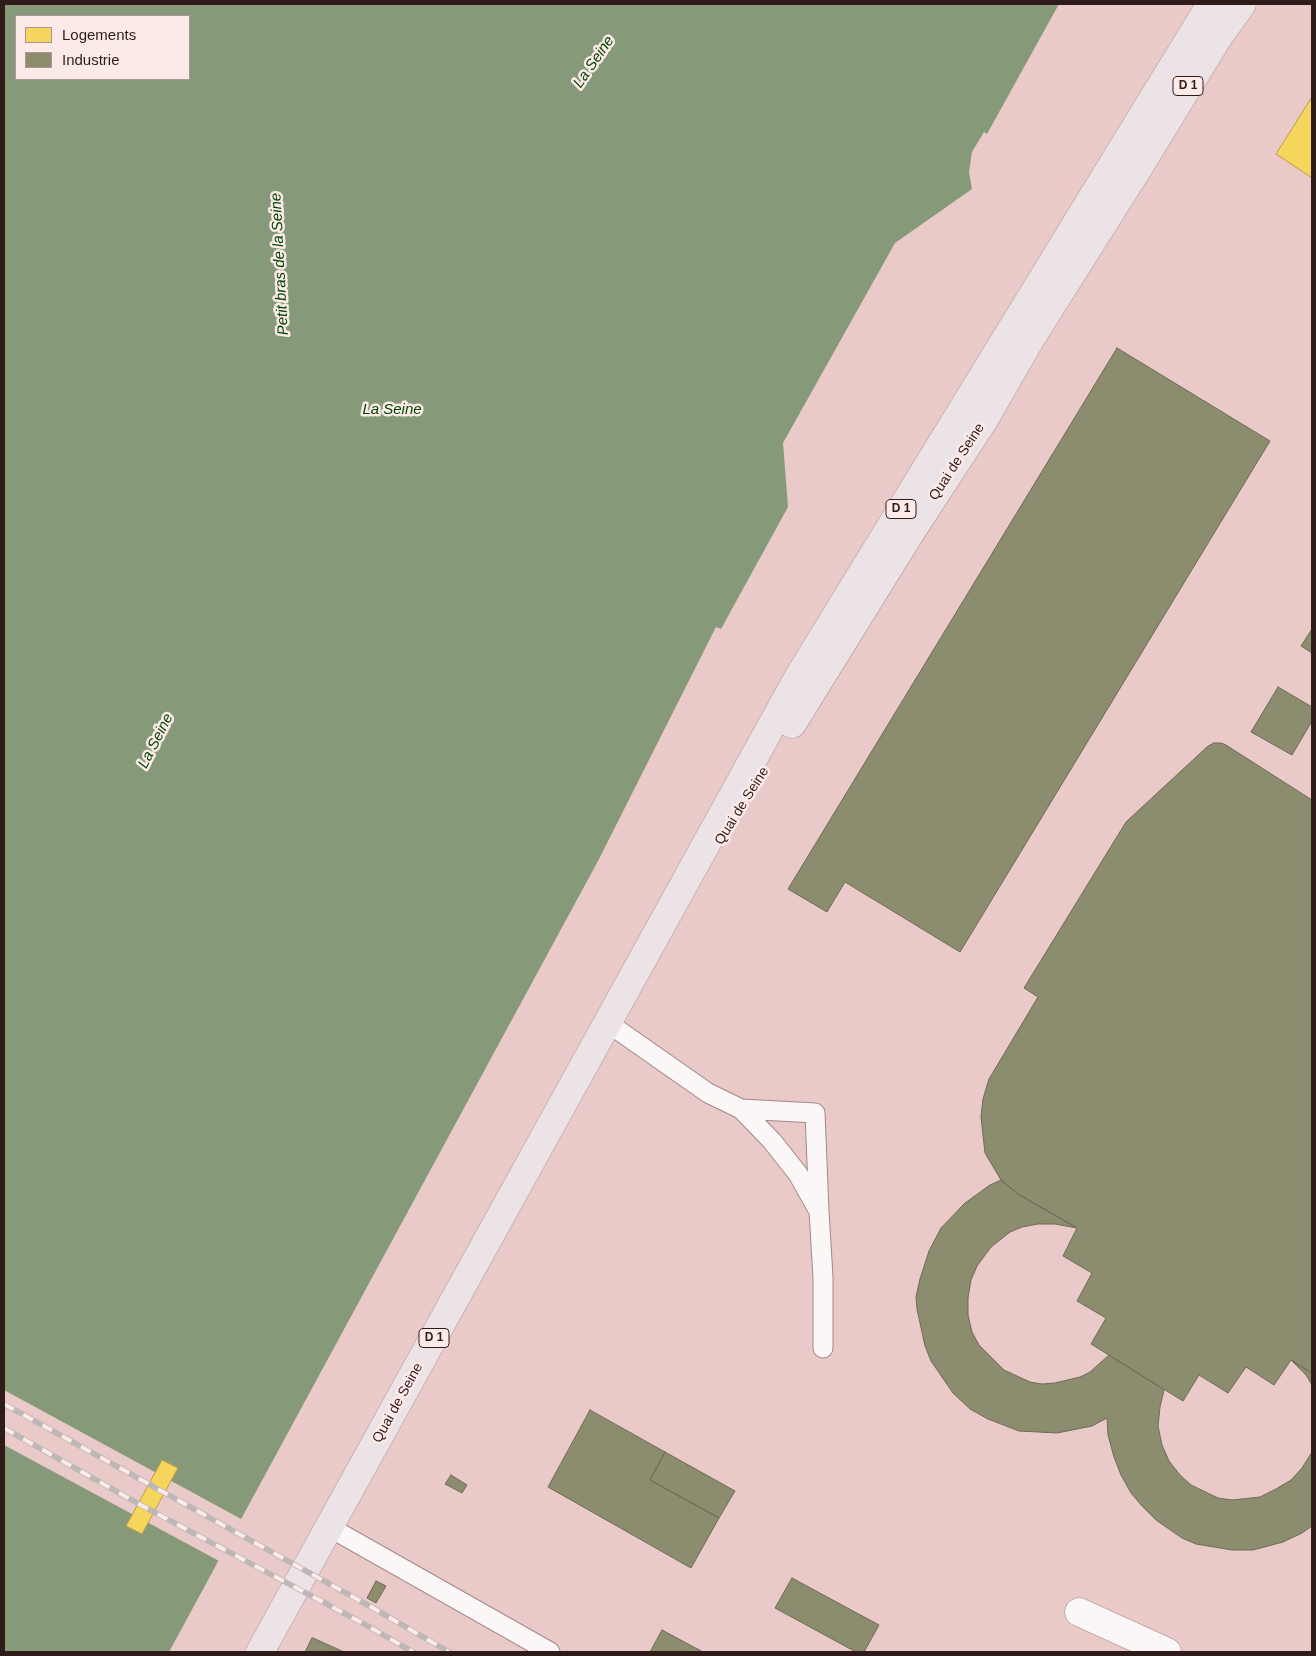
<!DOCTYPE html>
<html>
<head>
<meta charset="utf-8">
<style>
	body { margin:0 }
	#map { position:relative; width:1316px; height:1656px; overflow:hidden; background:#e9cac8; font-family:Helvetica,sans-serif }
	canvas { display:block }
	.frame { position:absolute; inset:0; border:5px solid #2f1b1a; pointer-events:none }
	.legend { position:absolute; left:15px; top:15px; width:175px; height:65px; box-sizing:border-box; background:#fceae9; border:1px solid #aa9796; margin:0; padding:6px 9px; list-style:none; font-size:15px; color:#2f1b1a }
	.legend li { display:flex; align-items:center; gap:10px; height:25px }
	.legend b { width:25px; border:1px solid #aa9796 }
</style>
</head>
<body>
<div id="map">
<canvas width="1316" height="1656"></canvas>
<div class="frame"></div>
<ul class="legend">
<li><b style="height:14px;background:#f6d55c"></b>Logements</li>
<li><b style="height:14px;background:#8c8c6e"></b>Industrie</li>
</ul>
</div>
<script>
const ctx = document.querySelector('canvas').getContext('2d');
ctx.lineJoin = 'round';
function fillPath(path, color) {
  ctx.fillStyle = color;
  ctx.fill(path, 'evenodd');
}
function shape(rows) {
  const path = new Path2D();
  for (const r of rows) {
    path.moveTo(r[0], r[1]);
    for (let i = 2; i < r.length; i += 2) path.lineTo(r[i], r[i + 1]);
  }
  return path;
}
function trace(path, color, width, dash) {
  ctx.strokeStyle = color;
  ctx.lineWidth = width;
  ctx.lineCap = dash ? 'butt' : 'round';
  ctx.setLineDash(dash || []);
  ctx.stroke(path);
}
function label(font, color, halo, rows, align = 'center') {
  ctx.font = font + ' Helvetica,sans-serif';
  ctx.lineWidth = 5;
  ctx.setLineDash([]);
  ctx.textBaseline = 'middle';
  ctx.strokeStyle = halo;
  ctx.fillStyle = color;
  for (const [text, x, y, turn = 0] of rows) {
    ctx.save();
    ctx.translate(x, y);
    ctx.rotate((+turn || 0) * Math.PI / 180);
    ctx.textAlign = isNaN(turn) ? turn : align;
    if (halo) ctx.strokeText(text, 0, 0);
    ctx.fillText(text, 0, 0);
    ctx.restore();
  }
}
fillPath(shape([
	[4,4,1059,4,987,134,984,132,972,152,969,172,972,189,895,243,783,443,788,507,721,629,716,627,598,861,169,1652,4,1652],
	[16,16,189,16,189,79,16,79]
]), '#869a79');
fillPath(shape([
	[4,1390,243,1520,221,1562,4,1445]
]), '#e9cac8');
const homes = shape([
	[1312,97,1312,178,1276,154,1312,97],
	[162,1460,178,1468,142,1534,126,1526,162,1460]
]);
fillPath(homes, '#f6d55c');
trace(homes, '#ba9d48', 1);
const industry = shape([
	[1117,348,1270,441,960,952,845,882,827,912,788,889,1117,348],
	[1312,629,1312,653,1301,646,1312,629],
	[1278,687,1312,707,1312,721,1292,755,1251,732,1278,687],
	[1214,743,1221,743,1226,745,1312,800,1312,1373,1291,1360,1274,1385,1246,1367,1228,1393,1199,1375,1183,1401,1091,1344,1106,1318,1077,1301,1092,1273,1063,1256,1077,1228,1018,1194,1001,1180,985,1153,981,1117,983,1099,989,1079,1038,997,1024,988,1126,822,1208,746,1214,743],
	[1001,1180,1018,1194,1077,1228,1055,1224,1038,1224,1022,1227,1010,1232,991,1247,977,1266,971,1280,968,1298,968,1315,972,1332,979,1345,1004,1370,1030,1382,1042,1384,1055,1383,1080,1377,1090,1372,1109,1355,1164,1390,1160,1407,1158,1426,1162,1445,1169,1461,1180,1475,1191,1485,1218,1498,1232,1500,1260,1497,1276,1489,1291,1480,1302,1468,1312,1452,1312,1526,1302,1533,1283,1542,1253,1550,1232,1550,1196,1544,1182,1538,1156,1520,1142,1506,1131,1493,1121,1475,1114,1457,1108,1435,1107,1418,1092,1426,1057,1433,1019,1431,988,1419,970,1409,953,1393,931,1361,925,1346,917,1309,916,1297,920,1279,929,1251,941,1228,965,1203,990,1185,1001,1180],
	[1291,1360,1312,1373,1312,1385,1306,1375,1291,1360],
	[590,1410,665,1452,650,1480,719,1518,691,1568,548,1487,590,1410],
	[665,1452,735,1491,719,1518,650,1480,665,1452],
	[451,1475,467,1485,462,1493,445,1484,451,1475],
	[792,1578,879,1625,864,1652,856,1652,775,1608,792,1578],
	[376,1581,386,1586,376,1603,367,1598,376,1581],
	[662,1630,703,1652,650,1652,662,1630],
	[312,1638,313,1638,344,1652,305,1652,312,1638]
]);
fillPath(industry, '#8c8c6e');
trace(industry, '#706a55', 1);
const service = shape([
	[608,1023,708,1093,741,1109,815,1113,819,1211,823,1277,823,1348],
	[741,1109,772,1141,798,1174,817,1208],
	[329,1527,550,1652]
]);
const minor = shape([
	[1079,1612,1167,1652]
]);
const primary = shape([
	[792,724,909,535,985,418,1031,338,1137,170,1219,36,1242,4],
	[260,1652,799,676,1211,4]
]);
trace(service, '#a08988', 21);
trace(minor, '#a08988', 29);
trace(primary, '#ad979e', 29);
trace(shape([
	[934,392,1111,100,1121,86]
]), '#d7cdcd', 3, [1, 4]);
trace(service, '#fcf7f7', 19);
trace(minor, '#fcf7f7', 28);
trace(primary, '#ebe3e6', 28);
const rail = shape([
	[4,1404,373,1608,449,1652],
	[4,1428,137,1503,366,1625,413,1652]
]);
trace(rail, '#beb7b7', 5.5);
trace(rail, '#fceae9', 4, [11]);
for (const [x, y, w] of [
	[1188,86,30],
	[901,509,30],
	[434,1338,30]
]) {
  const box = new Path2D();
  box.roundRect(x - w / 2, y - 9.5, w, 19, 4);
  ctx.fillStyle = '#fceae9';
  ctx.fill(box);
  trace(box, '#2f1b1a', 1);
}
label('bold 12px', '#2f1b1a', null, [
	["D 1",1188,86],
	["D 1",901,509],
	["D 1",434,1338]
]);
label('14px', '#2f1b1a', '#fceae9', [
	["Quai de Seine",957,462,-57],
	["Quai de Seine",742,806,-58],
	["Quai de Seine",398,1403,-61]
]);
label('italic 15px', '#014600', '#fceae9', [
	["La Seine",594,62,-55],
	["Petit bras de la Seine",280,264,-93],
	["La Seine",392,410],
	["La Seine",156,741,-63]
]);
</script>
</body>
</html>
